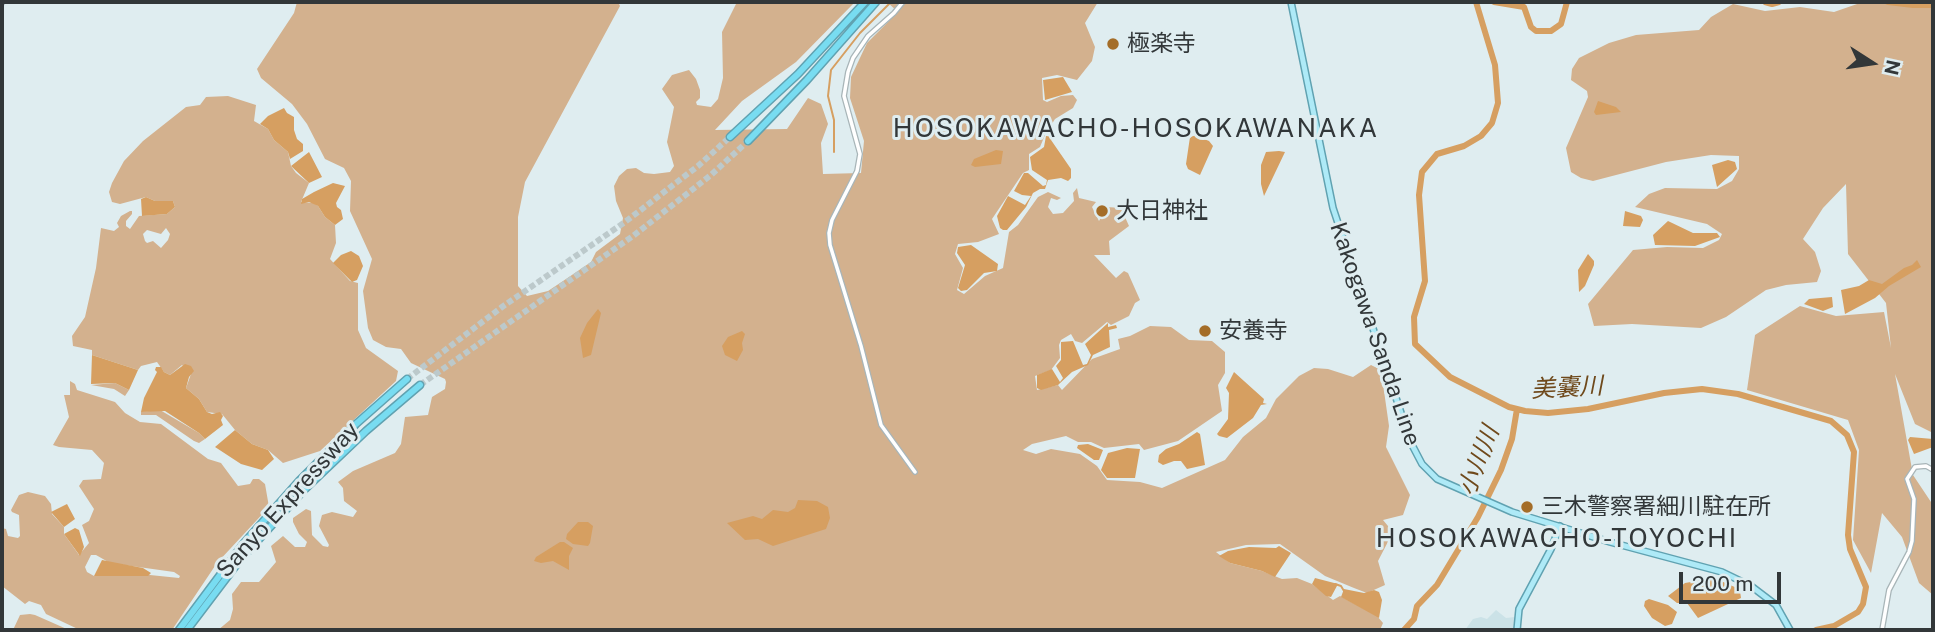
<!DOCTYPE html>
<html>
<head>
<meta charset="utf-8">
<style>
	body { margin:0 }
	#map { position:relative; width:1935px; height:632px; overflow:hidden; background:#dfedf0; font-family:"Public Sans",sans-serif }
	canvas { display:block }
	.frame { position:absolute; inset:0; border:4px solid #323739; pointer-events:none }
	.north { position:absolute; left:1837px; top:28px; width:70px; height:70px; -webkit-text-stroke:5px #dfedf0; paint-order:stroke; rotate:102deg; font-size:19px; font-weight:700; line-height:28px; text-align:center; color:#323739 }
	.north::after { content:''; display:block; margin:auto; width:24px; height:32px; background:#323739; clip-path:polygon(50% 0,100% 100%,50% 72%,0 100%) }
	.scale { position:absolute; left:1679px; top:572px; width:102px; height:32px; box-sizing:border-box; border:4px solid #323739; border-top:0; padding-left:9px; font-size:21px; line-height:24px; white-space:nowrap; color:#323739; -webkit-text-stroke:5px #dfedf0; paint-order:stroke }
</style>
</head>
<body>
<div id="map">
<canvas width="1935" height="632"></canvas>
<div class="frame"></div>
<div class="north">N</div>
<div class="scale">200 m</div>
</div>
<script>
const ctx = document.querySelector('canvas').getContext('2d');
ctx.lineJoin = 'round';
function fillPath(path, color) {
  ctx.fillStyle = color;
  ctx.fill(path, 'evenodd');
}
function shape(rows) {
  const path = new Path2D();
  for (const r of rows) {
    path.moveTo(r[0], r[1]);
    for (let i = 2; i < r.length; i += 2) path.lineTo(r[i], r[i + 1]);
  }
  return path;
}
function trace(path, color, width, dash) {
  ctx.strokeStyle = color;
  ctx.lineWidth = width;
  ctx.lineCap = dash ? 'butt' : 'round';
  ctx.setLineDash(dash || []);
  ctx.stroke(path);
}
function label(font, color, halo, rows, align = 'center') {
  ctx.font = font + ' "Public Sans","Noto Sans JP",sans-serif';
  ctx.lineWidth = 6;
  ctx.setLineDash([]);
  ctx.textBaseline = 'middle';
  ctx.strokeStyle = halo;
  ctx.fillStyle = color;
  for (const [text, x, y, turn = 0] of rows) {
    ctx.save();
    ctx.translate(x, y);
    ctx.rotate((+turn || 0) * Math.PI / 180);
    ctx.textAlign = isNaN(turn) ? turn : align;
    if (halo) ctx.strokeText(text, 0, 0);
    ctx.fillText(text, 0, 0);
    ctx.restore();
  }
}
fillPath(shape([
	[1496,610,1506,618,1515,617,1514,630,1465,630,1473,619,1481,617,1487,619]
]), '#cbe2e7');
fillPath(shape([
	[297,2,618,2,620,6,525,182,518,217,518,286,527,296,548,291,566,279,591,262,596,252,620,234,623,218,616,201,614,186,619,176,627,169,636,168,644,173,654,174,670,172,674,166,667,142,674,107,662,89,672,75,689,70,696,79,700,90,700,98,696,102,697,105,711,107,718,99,723,78,722,32,737,2,855,2,796,62,742,101,715,130,787,129,808,98,821,104,828,124,821,143,823,174,861,173,864,141,850,98,851,77,867,43,898,12,887,2,1098,2,1085,23,1095,47,1092,61,1077,80,1057,75,1042,78,1043,100,1047,102,1061,96,1073,95,1077,100,1073,108,1055,119,1045,135,1040,147,1029,154,1029,170,1023,173,992,219,999,234,978,242,958,244,955,254,963,268,957,290,964,294,985,276,1003,268,1009,232,1018,225,1038,197,1048,192,1061,198,1057,200,1051,198,1048,207,1053,214,1063,213,1074,201,1073,193,1077,188,1079,198,1096,202,1092,207,1099,221,1107,207,1121,208,1129,226,1109,241,1110,255,1094,255,1116,278,1124,271,1128,273,1140,300,1135,303,1129,316,1111,325,1107,322,1082,343,1075,341,1071,334,1061,340,1059,345,1060,358,1051,370,1035,376,1037,390,1058,385,1062,390,1092,359,1120,349,1118,339,1130,336,1150,326,1171,327,1189,340,1212,341,1225,352,1225,373,1218,385,1222,411,1178,441,1144,450,1139,444,1104,448,1091,442,1078,442,1066,436,1032,444,1023,450,1036,454,1051,449,1080,454,1097,466,1107,480,1140,482,1162,488,1225,460,1243,437,1266,418,1276,399,1299,376,1314,368,1328,369,1353,377,1371,365,1381,370,1389,426,1386,447,1410,495,1403,515,1383,520,1393,532,1378,561,1385,585,1367,593,1354,588,1325,576,1280,544,1246,545,1216,552,1230,563,1262,571,1282,579,1297,578,1312,584,1333,600,1340,596,1377,616,1383,623,1380,630,218,630,230,620,233,609,232,594,241,582,259,582,276,562,271,546,283,536,295,547,305,547,307,542,299,534,293,522,293,518,306,509,311,511,312,535,323,546,328,547,329,545,319,526,322,515,332,512,353,517,357,511,344,501,343,488,338,482,353,471,395,453,401,444,405,417,428,415,432,397,445,389,446,382,445,379,411,363,401,349,386,347,373,340,368,328,363,291,372,259,350,211,351,181,344,168,325,159,307,124,292,104,261,78,257,69,294,13],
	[1933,2,1933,433,1915,424,1895,374,1913,475,1933,505,1933,595,1919,583,1902,537,1882,513,1871,573,1853,540,1859,450,1848,420,1747,390,1755,335,1800,306,1836,316,1884,312,1891,348,1886,303,1848,254,1846,184,1823,208,1803,239,1815,252,1821,271,1817,282,1786,285,1766,290,1726,317,1701,328,1632,324,1594,326,1588,304,1633,250,1667,247,1703,248,1719,240,1722,234,1707,224,1635,207,1649,194,1665,188,1717,189,1732,181,1739,169,1739,156,1711,155,1666,162,1593,181,1581,178,1571,172,1566,148,1588,97,1587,91,1571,80,1572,69,1579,58,1609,43,1636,35,1699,30,1711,17,1733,4,1765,11,1800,7,1834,12,1860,3],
	[228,96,256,105,254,121,268,129,274,140,288,152,291,166,296,173,309,183,301,202,313,203,318,206,325,217,335,225,336,243,330,259,350,281,358,283,358,330,366,348,398,371,396,381,320,451,283,463,268,450,252,444,235,430,222,414,207,412,199,399,186,388,191,374,182,365,170,375,164,372,157,362,141,366,138,370,92,355,92,350,73,346,72,336,85,317,96,268,101,228,114,231,119,227,117,223,121,216,130,211,132,211,132,214,126,221,126,226,130,229,139,216,167,214,175,207,173,201,155,201,146,197,120,204,112,202,109,192,112,183,124,161,143,141,186,107,200,105,206,97],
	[166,228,170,234,168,240,161,248,153,241,147,243,145,241,143,234,147,230,161,234],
	[70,381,75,384,77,390,115,402,125,413,140,422,161,424,208,459,221,463,238,486,250,484,253,479,259,479,265,484,269,507,217,563,172,630,80,630,46,614,41,605,29,601,25,604,2,586,2,528,6,529,8,536,18,538,20,536,19,515,12,512,11,510,19,495,28,492,45,496,51,504,52,514,64,527,64,534,79,555,89,543,82,525,89,521,94,509,79,486,83,480,101,479,104,463,92,450,59,447,53,445,69,417,64,395,70,395],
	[91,555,96,555,110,563,174,572,180,576,179,578,150,575,94,576,87,572,85,567],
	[115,383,129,390,125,396,114,389,91,385],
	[160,410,199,433,205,439,199,443,194,441,156,415,141,415,141,412],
	[30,614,35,615,69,630,13,630,20,615]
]), '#d3b18e');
fillPath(shape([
	[1063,77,1072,92,1045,100,1043,80],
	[1598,101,1616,107,1621,112,1596,115,1594,112],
	[284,108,287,113,294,117,294,130,297,139,303,144,303,151,290,159,288,152,274,140,268,129,260,124,268,116],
	[1199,132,1204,133,1201,133,1199,137,1209,141,1213,146,1200,175,1188,169,1186,164,1190,137,1197,135],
	[1046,136,1054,137,1051,140,1071,169,1071,178,1068,181,1061,178,1048,180,1045,189,1040,189,1033,193,1026,207,1007,230,1003,230,1000,228,997,216,1008,196,1025,205,1031,196,1022,195,1014,191,1024,173,1028,173,1043,186,1046,185,1047,180,1032,170,1030,157,1044,147],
	[996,150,1003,151,1001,164,975,167,971,165,974,159],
	[1279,151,1285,152,1264,196,1261,184,1261,165,1266,152],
	[309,152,322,177,309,183,291,166],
	[1728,160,1735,162,1737,169,1717,187,1712,165],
	[333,183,345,186,336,203,337,207,341,210,343,219,335,225,325,217,318,206,309,202,301,204,302,199,314,192],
	[146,197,155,201,173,201,175,207,167,214,142,216,141,199],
	[1625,211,1641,216,1643,220,1640,227,1623,226],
	[1668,221,1693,233,1717,233,1720,237,1695,246,1655,245,1653,235],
	[971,245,998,264,997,271,984,273,967,290,961,291,958,288,965,265,957,253,958,247],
	[351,251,359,256,363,266,357,280,352,282,333,263,341,255],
	[1588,254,1594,261,1594,265,1585,286,1579,292,1578,270],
	[1917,260,1921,267,1889,286,1875,298,1845,314,1841,290,1859,286,1869,280,1882,284,1904,268,1912,265],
	[1832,297,1833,307,1823,311,1804,304,1809,299],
	[598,309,601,313,591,355,583,358,580,338,587,323],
	[1108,323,1108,327,1116,325,1117,328,1109,330,1110,347,1093,355,1088,365,1072,372,1058,385,1041,390,1037,388,1037,375,1052,369,1060,382,1063,378,1056,366,1061,360,1061,342,1073,341,1083,365,1087,364,1091,355,1085,344],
	[742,331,745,334,742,343,743,350,737,361,725,355,722,346,728,337],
	[92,355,138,370,129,390,115,383,91,384],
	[185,364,191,366,194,371,189,377,186,388,199,399,207,412,212,414,220,412,223,416,221,420,223,425,205,439,199,433,165,411,141,412,144,398,157,372,155,370,156,367,161,367,164,372,170,375],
	[1234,372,1264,399,1263,403,1267,404,1261,405,1253,418,1227,438,1219,436,1217,434,1228,419,1229,393,1226,388],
	[235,430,252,444,268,450,274,459,262,470,241,464,215,447],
	[1197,432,1200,434,1205,465,1187,469,1181,461,1174,461,1163,465,1158,462,1159,455,1166,449,1179,444],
	[1910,437,1933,439,1933,447,1914,454,1908,440],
	[1088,444,1103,450,1099,460,1094,460,1077,448,1078,445],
	[1127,448,1140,449,1135,478,1107,478,1101,470,1108,453],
	[798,500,817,501,828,507,830,518,826,529,773,546,758,539,745,540,727,523,753,516,762,519,773,510,788,512,795,508],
	[67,504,75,519,64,527,51,512],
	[578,522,588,522,593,526,590,543,588,546,573,544,566,539,567,534],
	[75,528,79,530,84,547,80,556,64,534],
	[560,542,564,542,573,548,569,556,569,570,553,561,541,563,534,561,536,557],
	[1279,546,1291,553,1275,577,1262,571,1230,563,1219,556,1228,551,1249,547,1276,548],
	[102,560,143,568,151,573,148,576,94,576],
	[1315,578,1338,584,1331,597,1326,596,1312,584],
	[1714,578,1737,588,1740,591,1741,598,1698,618,1687,603,1677,603,1668,596,1685,583],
	[1344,589,1364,593,1374,590,1379,592,1382,600,1379,618,1341,597],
	[1649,599,1668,605,1677,612,1672,624,1665,626,1652,618,1644,606,1645,601]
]), '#d69f61');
trace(shape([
	[834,152,834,120,828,96,831,70,860,33,891,2],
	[1335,584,1341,586,1344,591]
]), '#d69f61', 2);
trace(shape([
	[1476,2,1495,65,1498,103,1492,123,1481,136,1464,146,1437,154,1422,172,1419,195,1425,281,1414,317,1415,344,1450,377,1509,407,1525,411,1548,413,1588,409,1664,393,1702,389,1738,394,1831,421,1847,435,1854,452,1848,535,1850,549,1866,587,1863,604,1858,612,1834,626,1816,630],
	[1494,2,1524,7,1531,27,1536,31,1551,31,1561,24,1567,2],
	[1765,2,1772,4,1779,2],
	[1888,2,1913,5,1933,5],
	[1404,630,1414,619,1417,606,1437,585,1478,517,1501,470,1512,439,1517,409]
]), '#d69f61', 6);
trace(shape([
	[407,379,502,307,625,222,698,166,730,137],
	[420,385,633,236,711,175,748,141]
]), '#bcc9cb', 6, [6, 3]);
const tertiary = shape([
	[903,2,894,13,868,36,853,58,848,72,844,96,860,154,857,171,832,220,829,233,830,245,861,346,881,425,915,472],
	[2,3,2,2],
	[1882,630,1889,590,1909,552,1912,541,1914,499,1907,479,1915,467,1926,466,1933,470]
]);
const primary = shape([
	[1291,2,1333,208,1411,443,1422,464,1437,479,1512,512,1610,542,1722,572,1751,586,1776,605,1790,630],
	[1517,630,1519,609,1551,549,1560,526]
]);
const motorway = shape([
	[730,137,798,74,865,2],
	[748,141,807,80,876,2],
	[179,630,244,543,299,481,356,424,407,379],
	[187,630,240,560,304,490,366,431,420,385]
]);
trace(tertiary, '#a8b5b8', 6);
trace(primary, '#60a2b1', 8);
trace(motorway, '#60a2b1', 9);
trace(tertiary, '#fff', 3.5);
trace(primary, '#aeeaf7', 5);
trace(motorway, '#78dcf1', 6);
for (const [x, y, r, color] of [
	[1113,44,7,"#a46d28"],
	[1102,211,7,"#a46d28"],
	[1205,331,7,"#a46d28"],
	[1527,507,7,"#a46d28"]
]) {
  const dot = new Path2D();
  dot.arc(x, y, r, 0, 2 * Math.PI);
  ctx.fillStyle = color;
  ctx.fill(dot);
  trace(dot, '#dfedf0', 2.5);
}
label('23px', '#323739', '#dfedf0', [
	["極楽寺",1127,44],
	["大日神社",1116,211],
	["安養寺",1219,331],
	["三木警察署細川駐在所",1541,507]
], 'left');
label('23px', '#323739', '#dfedf0', [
	["Kakogawa Sanda Line",1375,334,71],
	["Sanyo Expressway",288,500,-48]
]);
label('italic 24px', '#6f491b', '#dfedf0', [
	["美嚢川",1567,388,-3],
	["小川川",1479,461,-69]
]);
ctx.letterSpacing = '2px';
label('26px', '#323739', '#dfedf0', [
	["HOSOKAWACHO-HOSOKAWANAKA",1136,129],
	["HOSOKAWACHO-TOYOCHI",1557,539]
]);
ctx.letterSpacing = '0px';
</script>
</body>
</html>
